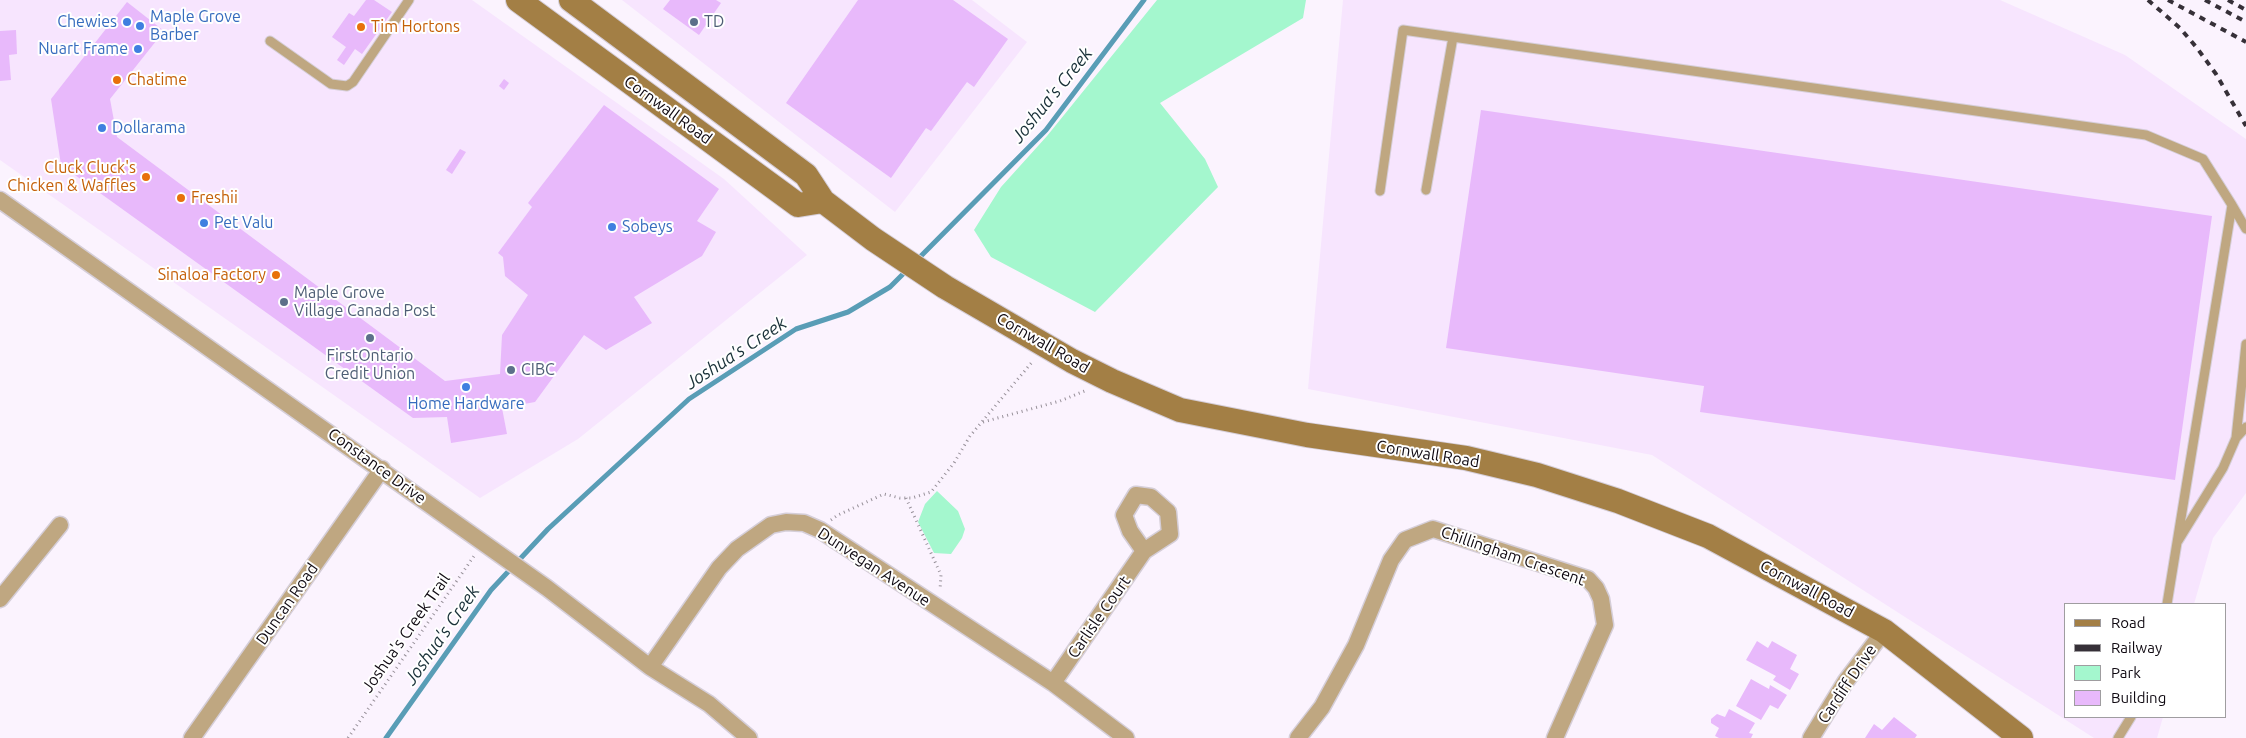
<!DOCTYPE html>
<html>
<head>
<meta charset="utf-8">
<style>
	body { margin:0 }
	#map { position:relative; width:2246px; height:738px; overflow:hidden; background:#fbf3fe; font-family:Ubuntu,sans-serif }
	canvas { display:block }
	.legend { position:absolute; left:2064px; top:603px; width:162px; height:115px; box-sizing:border-box; background:#fff; border:1px solid #9f9da0; margin:0; padding:6px 9px; list-style:none; font-size:15px; color:#0f0911 }
	.legend li { display:flex; align-items:center; gap:10px; height:25px }
	.legend b { width:25px; border:1px solid #9f9da0 }
</style>
</head>
<body>
<div id="map">
<canvas width="2246" height="738"></canvas>
<ul class="legend">
<li><b style="height:6px;background:#a37f45"></b>Road</li>
<li><b style="height:6px;background:#363038"></b>Railway</li>
<li><b style="height:14px;background:#a4f7ce"></b>Park</li>
<li><b style="height:14px;background:#e8b9fb"></b>Building</li>
</ul>
</div>
<script>
const ctx = document.querySelector('canvas').getContext('2d');
ctx.lineJoin = 'round';
function fillPath(path, color) {
  ctx.fillStyle = color;
  ctx.fill(path, 'evenodd');
}
function shape(rows) {
  const path = new Path2D();
  for (const r of rows) {
    path.moveTo(r[0], r[1]);
    for (let i = 2; i < r.length; i += 2) path.lineTo(r[i], r[i + 1]);
  }
  return path;
}
function trace(path, color, width, dash) {
  ctx.strokeStyle = color;
  ctx.lineWidth = width;
  ctx.lineCap = dash ? 'butt' : 'round';
  ctx.setLineDash(dash || []);
  ctx.stroke(path);
}
function label(font, color, halo, rows, align = 'center') {
  ctx.font = font + ' Ubuntu,sans-serif';
  ctx.lineWidth = 4;
  ctx.setLineDash([]);
  ctx.textBaseline = 'middle';
  ctx.strokeStyle = halo;
  ctx.fillStyle = color;
  for (const [text, x, y, turn = 0] of rows) {
    ctx.save();
    ctx.translate(x, y);
    ctx.rotate((+turn || 0) * Math.PI / 180);
    ctx.textAlign = isNaN(turn) ? turn : align;
    if (halo) ctx.strokeText(text, 0, 0);
    ctx.fillText(text, 0, 0);
    ctx.restore();
  }
}
fillPath(shape([
	[0,0,472,0,724,179,807,255,578,439,480,498,0,160],
	[622,0,972,0,1027,42,895,212],
	[1343,0,2000,0,2125,55,2246,139,2246,493,2213,538,2194,604,2065,604,2065,717,2163,717,2157,738,2094,738,1652,455,1308,389]
]), '#f7e5fe');
fillPath(shape([
	[1157,0,1306,0,1303,18,1160,103,1205,159,1218,187,1095,312,991,257,974,230,1001,187,1047,136],
	[937,491,958,511,965,529,962,538,951,554,934,553,918,522,925,504]
]), '#a4f7ce');
trace(shape([
	[916,261,1046,130,1144,0],
	[386,738,491,590,548,529,689,399,796,329,848,312,890,287,908,269]
]), '#599db6', 5);
fillPath(shape([
	[366,0,374,0,392,12,362,54,355,49,344,65,337,60,346,47,332,37,349,13,354,16],
	[670,0,716,0,721,3,699,35,663,9],
	[858,0,953,0,1008,39,974,87,967,82,931,131,926,128,891,178,786,103],
	[127,2,164,31,110,99,117,137,445,381,500,374,502,335,528,295,505,276,503,257,498,253,532,207,528,203,604,105,719,189,697,221,716,232,702,256,634,297,652,323,606,350,584,335,535,402,502,408,507,434,451,443,447,417,413,418,61,165,51,99],
	[16,30,17,54,9,55,11,80,0,81,0,31],
	[504,79,509,83,504,90,499,86],
	[1481,110,2212,216,2175,480,1700,412,1704,386,1446,348],
	[460,149,466,152,452,174,446,170],
	[1757,641,1768,648,1772,641,1797,655,1790,669,1799,674,1790,690,1773,680,1776,676,1746,660],
	[1751,679,1769,689,1770,685,1787,695,1778,709,1770,705,1761,720,1736,706],
	[1729,709,1755,723,1749,733,1753,734,1751,738,1719,738,1715,736,1719,728,1711,723,1711,719,1717,714,1725,717],
	[1894,717,1917,735,1915,738,1865,738,1874,724,1882,730]
]), '#e8b9fb');
const lane = shape([
	[270,41,331,84,347,86,353,82,409,0],
	[1426,190,1453,37],
	[1380,191,1403,30,2146,135,2203,159,2232,205,2167,604],
	[2232,205,2246,229],
	[2236,438,2246,344],
	[2178,541,2223,468,2236,438,2246,427],
	[2118,738,2131,717]
]);
const street = shape([
	[0,200,547,588,650,667,709,704,749,738],
	[0,599,60,525],
	[650,667,719,568,737,549,771,525,786,522,804,523,820,530,1053,683,1126,738],
	[1053,683,1144,551,1170,534,1168,512,1151,497,1136,495,1124,515,1130,531,1144,551],
	[192,738,382,469],
	[1298,738,1322,707,1356,645,1391,560,1405,540,1433,529,1588,579,1596,588,1601,599,1605,625,1555,738],
	[1811,738,1846,681,1884,631]
]);
const secondary = shape([
	[518,0,798,205,823,201],
	[571,0,806,175,823,201,873,239,945,287,1072,361,1112,381,1180,410,1307,435,1466,458,1537,475,1618,501,1708,536,1884,631,2021,738]
]);
trace(lane, '#d5ced8', 11);
trace(street, '#d5ced8', 19);
trace(secondary, '#d5ced8', 26);
trace(shape([
	[983,422,1060,401,1087,390],
	[906,498,941,575,940,590],
	[831,520,838,515,884,494,900,498,912,498,931,492,954,463,970,436,1033,361],
	[348,738,474,556]
]), '#979099', 3, [1, 4]);
trace(lane, '#bfa781', 9);
trace(street, '#bfa781', 16);
trace(secondary, '#a37f45', 24);
trace(shape([
	[2148,0,2180,28,2197,48,2216,74,2246,126],
	[2168,0,2246,42],
	[2205,0,2246,22],
	[2228,0,2246,10]
]), '#363038', 4, [6, 6]);
for (const [x, y, r, color] of [
	[127,22,5,"#3f7fe0"],
	[694,22,5,"#5c6f8a"],
	[140,26,5,"#3f7fe0"],
	[361,27,5,"#e8710a"],
	[138,49,5,"#3f7fe0"],
	[117,80,5,"#e8710a"],
	[102,128,5,"#3f7fe0"],
	[146,177,5,"#e8710a"],
	[181,198,5,"#e8710a"],
	[204,223,5,"#3f7fe0"],
	[612,227,5,"#3f7fe0"],
	[276,275,5,"#e8710a"],
	[284,302,5,"#5c6f8a"],
	[370,338,5,"#5c6f8a"],
	[511,370,5,"#5c6f8a"],
	[466,387,5,"#3f7fe0"]
]) {
  const dot = new Path2D();
  dot.arc(x, y, r, 0, 2 * Math.PI);
  ctx.fillStyle = color;
  ctx.fill(dot);
  trace(dot, '#fff', 2);
}
label('16px', '#366cbe', '#fff', [
	["Maple Grove",150,17],
	["Barber",150,35],
	["Chewies",117,22,"right"],
	["Nuart Frame",128,49,"right"],
	["Dollarama",112,128],
	["Pet Valu",214,223],
	["Sobeys",622,227],
	["Home Hardware",466,404,"center"]
], 'left');
label('16px', '#4e5e75', '#fff', [
	["TD",704,22],
	["Maple Grove",294,293],
	["Village Canada Post",294,311],
	["FirstOntario",370,356,"center"],
	["Credit Union",370,374,"center"],
	["CIBC",521,370]
], 'left');
label('16px', '#c56008', '#fff', [
	["Tim Hortons",371,27],
	["Chatime",127,80],
	["Cluck Cluck's",136,168,"right"],
	["Chicken & Waffles",136,186,"right"],
	["Freshii",191,198],
	["Sinaloa Factory",266,275,"right"]
], 'left');
label('16px', '#0f0911', '#fff', [
	["Cornwall Road",668,110,36],
	["Cornwall Road",1043,343,30],
	["Cornwall Road",1428,454,9],
	["Constance Drive",377,466,36],
	["Chillingham Crescent",1513,556,19],
	["Dunvegan Avenue",874,567,33],
	["Cornwall Road",1807,589,28],
	["Duncan Road",287,604,-55],
	["Carlisle Court",1099,617,-55],
	["Joshua's Creek Trail",406,633,-55],
	["Cardiff Drive",1847,684,-56]
]);
label('italic 18px', '#193038', '#fff', [
	["Joshua's Creek",1052,95,-51],
	["Joshua's Creek",736,353,-33],
	["Joshua's Creek",442,635,-55]
]);
</script>
</body>
</html>
